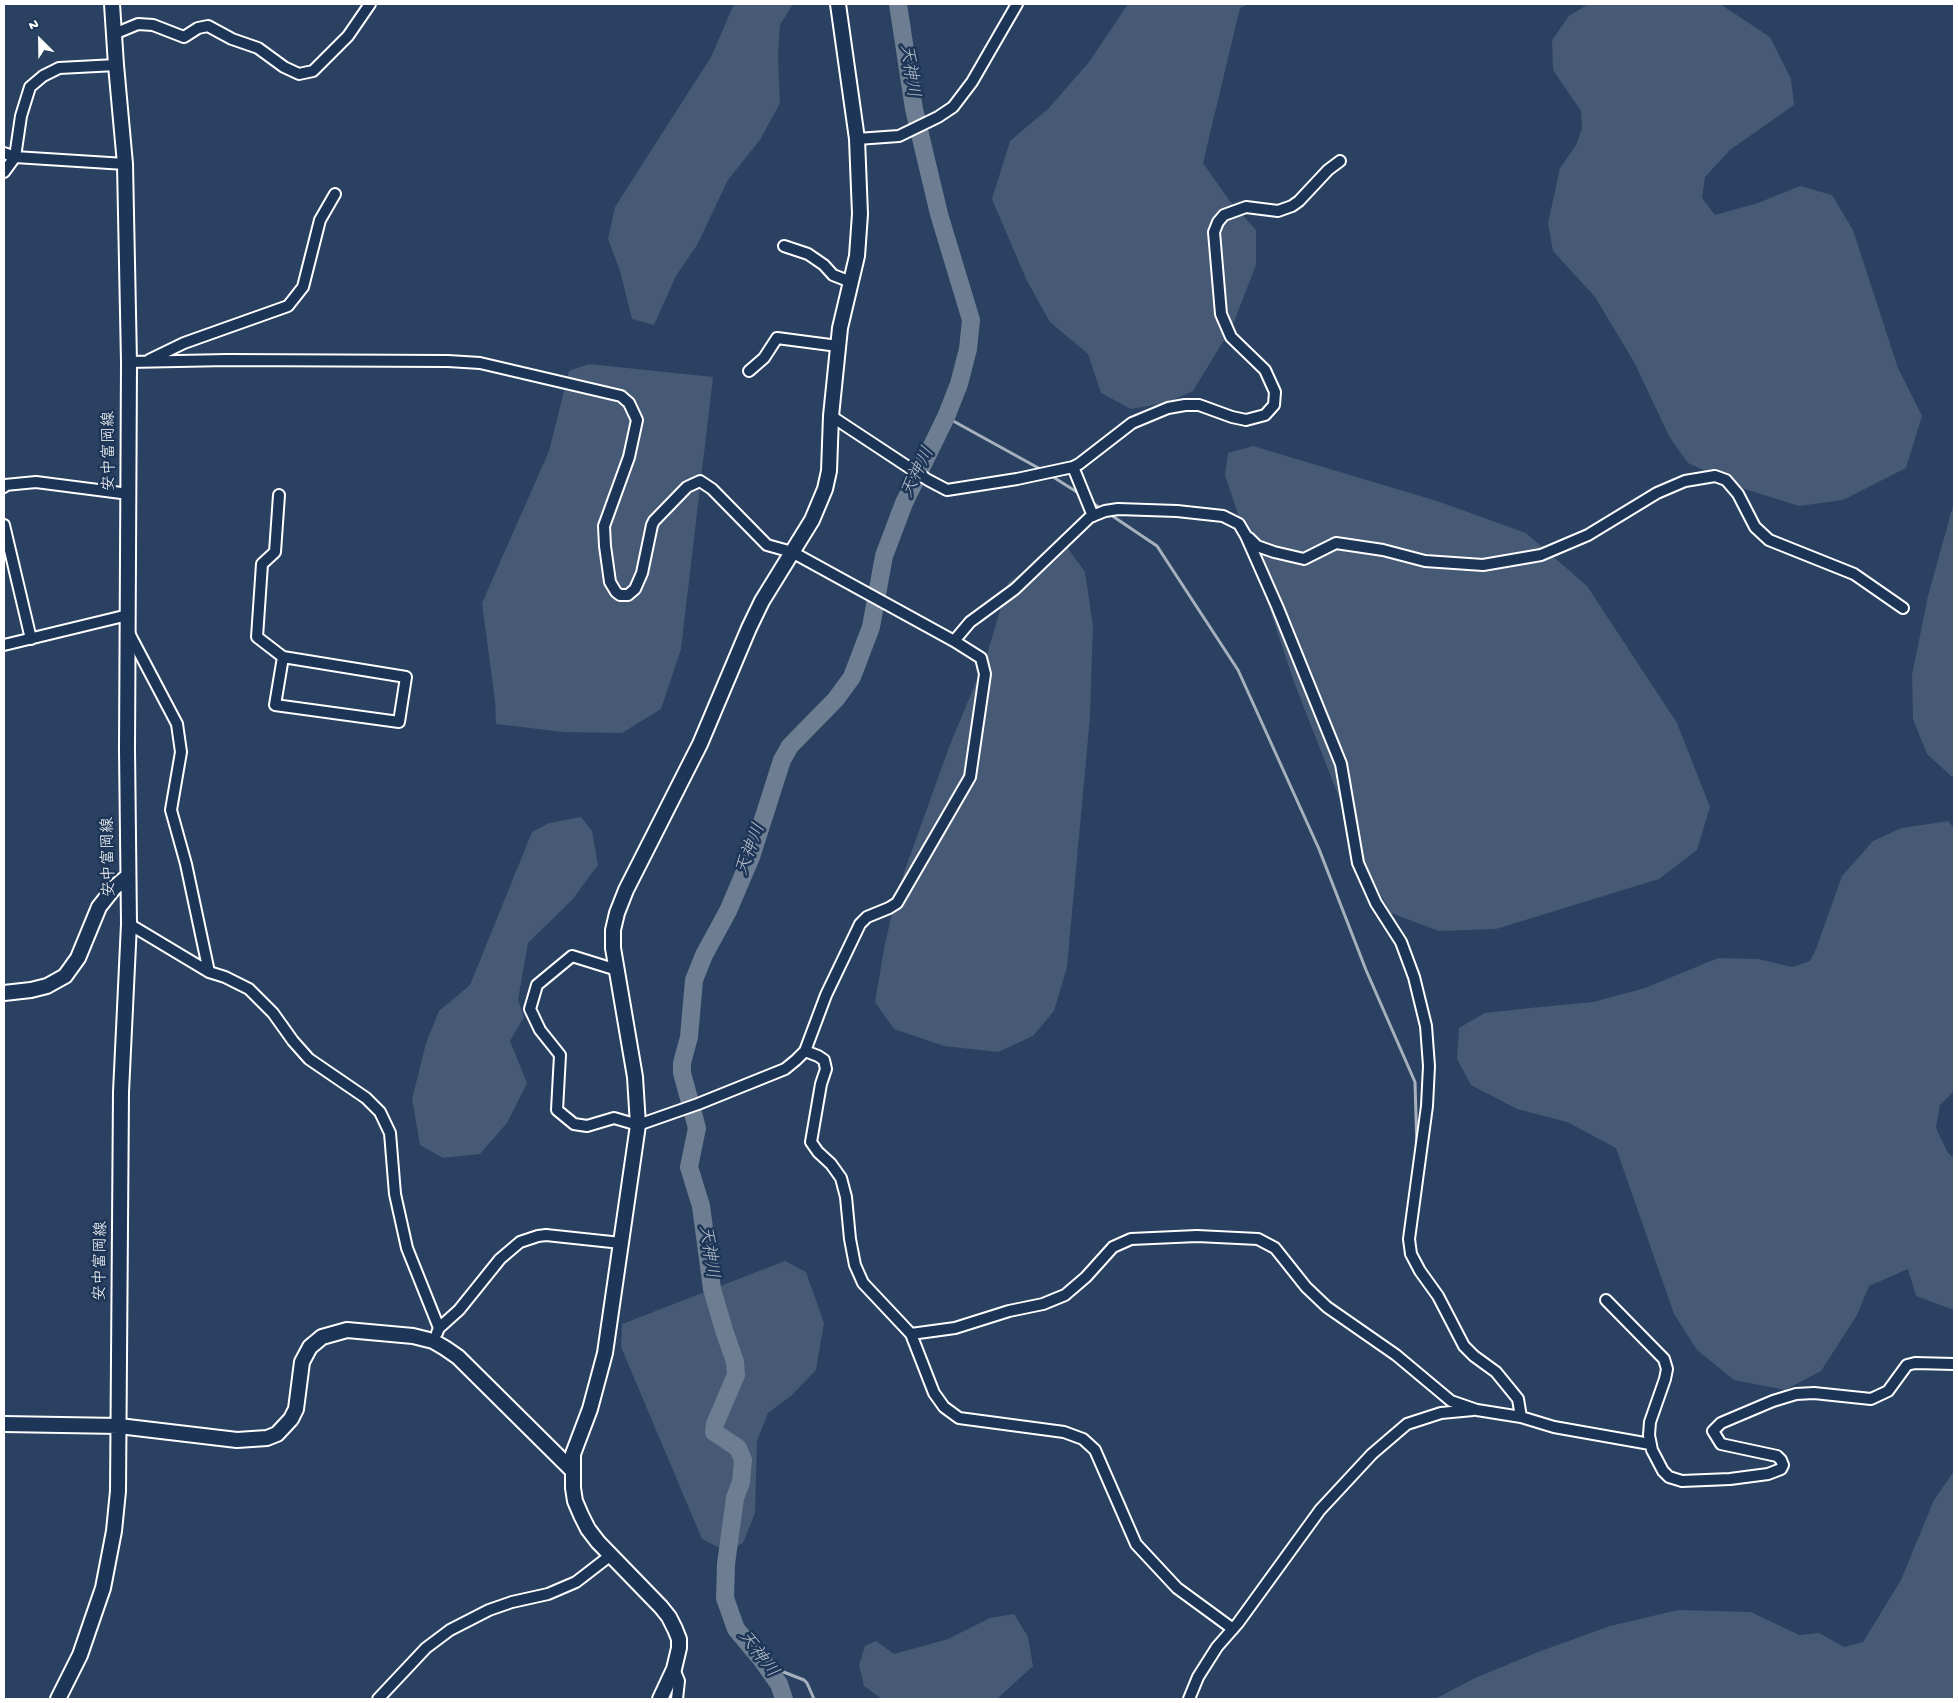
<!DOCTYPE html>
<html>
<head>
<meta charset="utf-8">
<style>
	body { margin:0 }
	#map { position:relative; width:1958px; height:1703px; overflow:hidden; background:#2a4161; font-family:"Gochi Hand",sans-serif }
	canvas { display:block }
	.frame { position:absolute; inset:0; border:5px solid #fff; pointer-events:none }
	.north { position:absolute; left:15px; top:15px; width:50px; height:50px; -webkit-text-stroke:4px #1d3557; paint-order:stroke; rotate:337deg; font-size:14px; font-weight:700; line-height:20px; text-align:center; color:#fff }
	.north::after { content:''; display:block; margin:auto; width:18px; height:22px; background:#fff; clip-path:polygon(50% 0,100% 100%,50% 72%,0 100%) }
</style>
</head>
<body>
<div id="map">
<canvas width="1958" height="1703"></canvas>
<div class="frame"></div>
<div class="north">N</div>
</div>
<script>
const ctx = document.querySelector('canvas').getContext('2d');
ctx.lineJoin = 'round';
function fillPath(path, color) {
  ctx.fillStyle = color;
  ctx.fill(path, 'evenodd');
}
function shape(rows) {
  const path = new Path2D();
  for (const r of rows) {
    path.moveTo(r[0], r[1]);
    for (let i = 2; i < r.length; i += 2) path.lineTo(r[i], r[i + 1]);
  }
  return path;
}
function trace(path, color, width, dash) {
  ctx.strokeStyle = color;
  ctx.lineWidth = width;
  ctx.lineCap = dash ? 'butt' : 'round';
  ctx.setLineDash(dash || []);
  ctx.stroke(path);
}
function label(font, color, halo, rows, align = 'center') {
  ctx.font = font + ' "Gochi Hand","Klee One",sans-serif';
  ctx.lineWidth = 5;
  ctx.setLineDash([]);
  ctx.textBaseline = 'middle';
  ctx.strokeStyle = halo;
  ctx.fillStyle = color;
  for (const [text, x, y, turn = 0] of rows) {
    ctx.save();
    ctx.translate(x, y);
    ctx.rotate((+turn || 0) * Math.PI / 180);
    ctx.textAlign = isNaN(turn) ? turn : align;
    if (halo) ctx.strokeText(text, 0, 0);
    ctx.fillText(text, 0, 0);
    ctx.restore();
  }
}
fillPath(shape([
	[734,4,793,4,780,25,778,57,780,103,760,140,728,180,697,245,676,276,654,325,632,319,620,271,608,239,615,207,711,57],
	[1128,4,1249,4,1240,8,1203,163,1229,200,1256,230,1256,265,1232,327,1193,391,1166,403,1131,409,1101,393,1088,354,1050,322,1027,281,992,199,1010,141,1049,108,1089,62],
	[1588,4,1720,4,1770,37,1791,79,1794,105,1730,150,1705,177,1702,198,1715,215,1758,203,1800,186,1832,195,1853,230,1898,368,1922,416,1906,468,1843,500,1799,506,1745,489,1688,463,1670,438,1634,362,1595,297,1553,251,1548,223,1560,168,1576,145,1582,128,1581,111,1553,70,1552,40,1569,16],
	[589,364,713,377,681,649,661,709,622,733,564,732,496,724,495,701,482,603,549,451,569,371],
	[1253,446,1437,501,1526,533,1587,586,1677,723,1710,807,1697,850,1659,879,1496,929,1439,931,1391,913,1369,874,1294,682,1225,475,1228,453],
	[1954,502,1954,776,1951,776,1927,754,1913,719,1912,675,1928,596],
	[1067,547,1085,572,1093,626,1090,717,1067,967,1054,1011,1033,1036,998,1052,944,1046,894,1029,875,1002,884,949,896,895,949,747,986,658,1008,583,1040,559],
	[581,817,592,831,598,865,572,900,528,943,518,1000,524,1017,510,1041,527,1083,507,1123,480,1154,443,1158,420,1145,412,1099,426,1043,439,1011,470,985,532,832,549,823],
	[1948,821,1954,828,1954,1091,1940,1105,1936,1128,1948,1153,1954,1158,1954,1310,1916,1296,1908,1269,1869,1286,1857,1315,1821,1371,1785,1390,1734,1380,1697,1350,1674,1314,1616,1148,1567,1122,1517,1109,1471,1085,1457,1059,1459,1028,1485,1013,1530,1008,1593,1002,1645,988,1718,958,1758,959,1792,967,1810,961,1816,949,1842,876,1873,841,1902,828],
	[785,1261,806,1272,824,1323,816,1370,791,1396,768,1413,757,1441,755,1513,743,1543,726,1551,702,1539,621,1347,622,1324],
	[1954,1471,1954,1699,1435,1699,1475,1678,1538,1652,1610,1626,1678,1610,1751,1612,1799,1635,1819,1633,1844,1647,1863,1642,1901,1580,1934,1500],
	[1014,1614,1028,1637,1033,1666,997,1699,882,1699,864,1686,859,1665,865,1646,876,1641,894,1654,948,1639,990,1618]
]), '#465975');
trace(shape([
	[946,417,1042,470],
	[1050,475,1080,494],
	[1090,501,1103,510],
	[1108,513,1157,546,1238,670,1319,849,1366,970,1415,1082,1417,1150],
	[762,1660,781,1671,804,1680,807,1683,814,1699]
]), '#a7b1be', 3);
trace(shape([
	[784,1699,779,1684,762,1660,736,1629,725,1598,726,1564,735,1498,741,1482,743,1460,738,1448,714,1432,715,1424,736,1375,735,1362,724,1330,712,1289,701,1206,689,1167,697,1128,682,1073,682,1063,689,1037,694,980,704,955,728,911,751,857,782,760,790,746,836,699,852,677,871,627,884,556,904,503,946,417,959,384,968,349,971,320,939,214,914,109,898,4]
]), '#6d7d92', 18);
const street = shape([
	[114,34,138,24,153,25,184,37,198,28,208,26,232,39,258,48,284,67,299,74,313,71,348,36,370,4],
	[857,139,899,136,938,117,953,107,972,82,1017,4],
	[4,153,15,157,125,164],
	[4,172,15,157,21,116,30,87,43,76,59,68,116,65],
	[784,246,808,254,824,265,833,275,851,282],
	[149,360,184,343,288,306,303,287,320,220,335,194],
	[129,362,227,360,448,361,480,363,621,396,629,403,637,420,629,457,604,526,605,546,610,582,616,592,620,595,628,595,635,589,642,573,652,525,654,521,687,487,700,481,712,489,767,545,792,552,954,641,981,658,985,674,970,777,897,903,889,908,867,917,860,924,826,995,805,1051,796,1060,785,1069,698,1104,638,1125,614,1118,587,1126,574,1124,557,1110,560,1055,540,1030,530,1009,537,985,572,956,617,970],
	[749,371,764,358,777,338,838,346],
	[831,416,928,480,947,490,1017,479,1073,467,1079,464,1132,423,1168,408,1185,405,1199,405,1232,417,1246,420,1265,415,1274,405,1275,392,1265,370,1231,337,1221,314,1214,232,1218,222,1224,215,1246,207,1278,211,1292,206,1299,201,1328,170,1340,161],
	[1073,467,1093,516],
	[4,487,5,485,36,482,129,494],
	[279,495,275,552,262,564,257,637,283,657,406,677,399,722,275,705,283,657],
	[4,525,31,639],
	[1249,538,1257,546,1274,552,1304,559,1336,543,1383,550,1425,561,1483,565,1541,555,1588,535,1657,493,1685,481,1715,476,1726,480,1738,494,1755,527,1769,540,1854,574,1903,608],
	[129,633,177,724,181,752,171,810,186,864,209,972],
	[954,641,970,622,1015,589,1090,517,1105,511,1118,509,1177,511,1223,516,1239,524,1246,536,1277,606,1341,764,1358,863,1376,903,1401,942,1414,977,1426,1026,1429,1066,1427,1106,1409,1239,1411,1254,1420,1271,1438,1296,1464,1346,1474,1356,1496,1372,1518,1399,1521,1417],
	[4,645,128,615],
	[129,924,209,972,225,977,249,989,273,1013,293,1041,309,1059,366,1098,380,1112,390,1133,395,1194,407,1248,439,1328],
	[805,1051,818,1056,824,1060,826,1069,821,1084,811,1142,818,1152,831,1164,841,1178,846,1197,850,1239,855,1265,863,1283,911,1334,934,1393,944,1407,959,1418,1064,1432,1083,1439,1095,1450,1136,1544,1177,1588,1233,1629],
	[1606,1300,1664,1359,1667,1369,1665,1379,1650,1422,1649,1435,1652,1450,1663,1471,1669,1477,1682,1481,1730,1479,1768,1474,1781,1469,1783,1465,1781,1460,1777,1456,1721,1444,1713,1431,1721,1423,1773,1401,1796,1394,1814,1393,1871,1399,1888,1391,1907,1365,1915,1363,1954,1364],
	[437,1333,439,1328,459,1310,500,1259,520,1242,538,1236,546,1235,621,1243],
	[911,1334,955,1328,1009,1311,1043,1304,1065,1295,1086,1277,1113,1247,1131,1239,1197,1236,1258,1239,1275,1248,1306,1287,1327,1307,1396,1355,1451,1401,1477,1410,1521,1417,1554,1427,1650,1444],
	[674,1669,679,1681,677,1699],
	[378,1699,426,1648,450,1630,489,1610,512,1602,548,1594,576,1582,611,1555],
	[1189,1699,1198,1677,1217,1647,1238,1623,1320,1510,1372,1454,1407,1424,1441,1413,1473,1410]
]);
const secondary = shape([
	[4,993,31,990,47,986,65,976,78,958,99,907,114,888,127,877],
	[4,1424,119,1426,237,1440,267,1438,277,1434,291,1419,296,1409,302,1362,310,1347,322,1337,347,1330,413,1336,433,1341,445,1348,458,1357,572,1470],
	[58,1699,80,1655,103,1588,114,1531,118,1491,121,1092,129,924,127,749,129,362,125,164,116,65,112,4],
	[660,1699,674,1669,679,1648,679,1639,675,1629,669,1617,661,1607,598,1542,588,1529,581,1515,575,1501,573,1488,573,1454,590,1409,605,1353,638,1125,635,1077,613,948,613,930,617,913,626,890,700,744,749,628,762,601,812,520,825,489,829,471,831,416,840,328,857,256,860,214,857,139,838,4]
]);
trace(street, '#fff', 14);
trace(secondary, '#fff', 18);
trace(street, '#1d3557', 10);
trace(secondary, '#1d3557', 14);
label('16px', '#fff', '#1d3557', [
	["安中富岡線",111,451,-90],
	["安中富岡線",110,857,-91],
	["安中富岡線",102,1261,-89]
]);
label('italic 18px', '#b6bec8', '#1d3557', [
	["天神川",908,71,82],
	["天神川",919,473,-64],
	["天神川",752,850,-69],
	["天神川",707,1252,82],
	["天神川",757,1655,53]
]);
</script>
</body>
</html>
